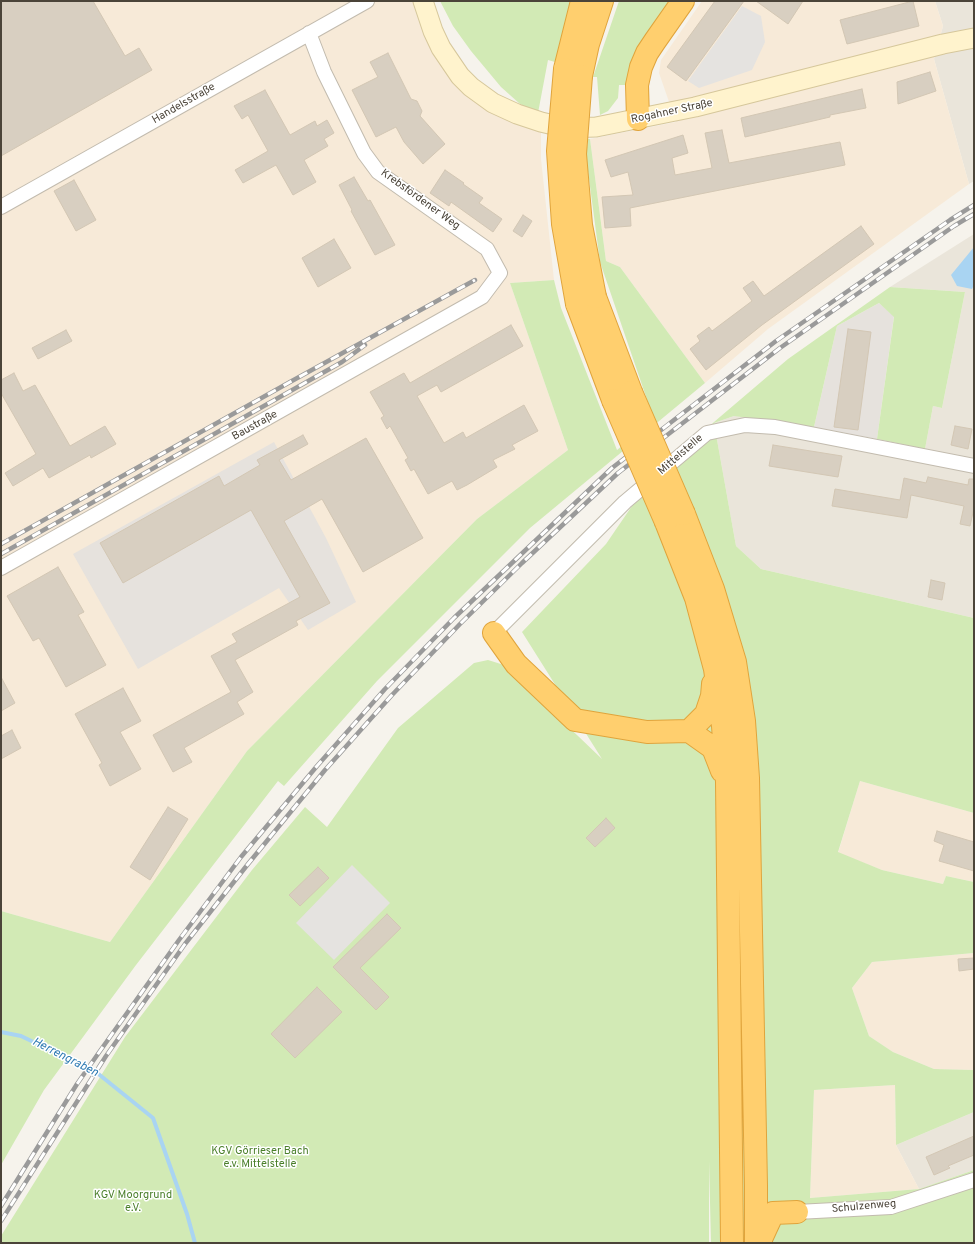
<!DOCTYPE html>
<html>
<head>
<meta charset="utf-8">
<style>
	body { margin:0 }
	#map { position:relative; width:975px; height:1244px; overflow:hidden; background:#f6f3ec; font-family:Overpass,sans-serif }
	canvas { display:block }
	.frame { position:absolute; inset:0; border:2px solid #4b4439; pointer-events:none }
</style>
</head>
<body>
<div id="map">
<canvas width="975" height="1244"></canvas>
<div class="frame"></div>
</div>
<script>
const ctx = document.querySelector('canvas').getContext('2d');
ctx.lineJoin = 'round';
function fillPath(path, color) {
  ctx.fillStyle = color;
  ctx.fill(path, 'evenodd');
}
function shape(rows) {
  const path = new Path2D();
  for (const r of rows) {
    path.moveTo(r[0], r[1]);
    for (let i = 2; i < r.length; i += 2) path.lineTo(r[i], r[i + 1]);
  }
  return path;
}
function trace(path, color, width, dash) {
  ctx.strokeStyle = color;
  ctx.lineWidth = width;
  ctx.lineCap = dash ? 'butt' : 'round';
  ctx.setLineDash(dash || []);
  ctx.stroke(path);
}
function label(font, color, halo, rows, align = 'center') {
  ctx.font = font + ' Overpass,sans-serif';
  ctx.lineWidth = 3;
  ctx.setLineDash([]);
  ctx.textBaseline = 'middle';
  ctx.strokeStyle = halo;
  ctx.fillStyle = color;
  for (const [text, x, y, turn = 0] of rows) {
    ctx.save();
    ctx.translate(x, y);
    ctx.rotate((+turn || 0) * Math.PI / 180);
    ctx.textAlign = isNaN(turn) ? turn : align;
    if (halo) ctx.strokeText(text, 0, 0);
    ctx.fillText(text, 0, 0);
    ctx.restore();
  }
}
fillPath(shape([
	[935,1,974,1,974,181,969,184,934,59,943,26],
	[974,234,974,618,761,569,736,546,714,423,734,416,766,417,925,449,933,406,942,408,965,292,890,287],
	[974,1112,974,1170,919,1189,896,1145]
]), '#eae5da');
fillPath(shape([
	[1,1,423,1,460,76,541,122,541,159,554,280,510,283,568,450,477,519,247,751,110,942,1,911],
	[702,1,935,1,943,26,934,59,969,184,768,329,705,383,620,267,606,261,590,139,676,122,659,73,661,60],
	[860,781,974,813,974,882,946,876,943,884,882,870,838,853],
	[974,953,974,1070,934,1069,893,1052,869,1036,852,988,872,962],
	[895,1085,896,1145,919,1189,810,1198,814,1090]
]), '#f7ead8');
fillPath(shape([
	[879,303,894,316,877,439,814,427,837,326],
	[274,442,326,538,356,602,308,630,279,588,138,669,73,554]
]), '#e6e2dd');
fillPath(shape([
	[440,1,573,1,555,62,548,60,538,113,520,104,501,87,471,51,453,26],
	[619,1,683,1,637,85,619,85,618,98,608,111,600,115,597,77,593,77],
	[588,139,590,139,606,261,620,267,705,383,530,528,377,681,284,786,278,781,136,965,44,1090,1,1165,1,911,110,942,247,751,477,519,568,450,510,283,554,280,561,308,617,450,654,420,600,262,586,156],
	[890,287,965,292,942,408,933,406,925,449,877,439,894,317,879,303,837,326,814,427,734,416,714,423,736,546,761,569,974,618,974,813,860,781,838,852,882,870,943,884,946,876,974,882,974,953,872,962,852,988,869,1036,893,1052,934,1069,974,1070,974,1112,896,1145,895,1085,814,1090,810,1198,919,1189,974,1170,974,1243,711,1243,709,1161,709,1243,1,1243,1,1236,125,1037,252,870,305,807,327,827,398,728,474,663,488,660,504,665,602,759,522,632,606,544,634,503,714,422,788,359]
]), '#d2eab5');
fillPath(shape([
	[742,6,761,16,765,42,752,70,699,88,688,81],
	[352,865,390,903,334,960,296,923]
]), '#e5e3e0');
fillPath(shape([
	[974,247,974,285,972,289,957,286,951,275]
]), '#a9d4f2');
trace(shape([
	[1,1032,21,1036,96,1072,153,1118,187,1214,195,1243]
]), '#a9d4f2', 4);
const building = shape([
	[1,1,93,1,125,56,139,48,152,70,1,156,1,1],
	[715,1,744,1,686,81,667,67,715,1],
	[756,1,803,1,788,24,756,1],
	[913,1,919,26,847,44,840,20,913,1],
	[388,53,411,99,417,101,422,111,420,116,445,144,423,164,404,142,396,127,376,137,352,90,378,77,370,62,388,53],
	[930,72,936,91,898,104,897,82,930,72],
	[862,89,866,108,830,115,830,117,745,137,741,118,862,89],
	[265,90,290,135,315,121,317,126,327,120,334,133,324,139,328,146,304,160,316,182,293,195,276,165,243,183,235,170,268,151,248,115,242,119,234,106,265,90],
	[722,130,729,163,840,142,845,165,630,208,631,226,605,228,602,197,633,195,628,172,611,177,605,160,683,135,688,153,672,158,675,175,712,168,705,133,722,130],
	[445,170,464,183,463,184,483,198,479,203,502,219,493,232,451,202,449,206,430,193,445,170],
	[354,177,368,201,370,200,395,245,375,255,351,211,352,210,339,185,354,177],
	[74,180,96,220,76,231,54,191,74,180],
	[523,215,532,221,522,237,513,231,523,215],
	[861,226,874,244,762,325,706,370,690,349,700,341,697,336,709,327,712,331,752,301,743,288,753,281,764,296,861,226],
	[334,239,351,268,318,287,302,258,334,239],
	[511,325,523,346,441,392,437,385,417,396,444,443,463,432,466,438,524,405,538,431,512,445,515,449,493,460,497,467,467,485,457,490,452,481,428,494,414,469,411,471,405,460,408,458,390,426,387,429,381,418,384,416,370,392,404,373,410,383,511,325],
	[848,329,871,332,858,430,834,427,848,329],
	[66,330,72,341,38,359,32,348,66,330],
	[14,373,23,391,35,385,70,446,105,426,116,444,91,458,90,455,49,478,43,468,13,486,5,473,36,454,1,393,1,380,14,373],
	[955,426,972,429,968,449,951,445,955,426],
	[303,435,308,444,279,460,291,480,366,438,423,538,363,572,322,499,284,521,330,603,296,621,298,625,235,660,253,692,237,702,244,714,184,748,192,762,173,772,153,735,231,692,211,656,237,642,232,634,300,597,251,510,123,583,100,543,219,476,224,486,260,465,257,460,303,435],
	[773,445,842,456,838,477,769,466,773,445],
	[928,477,968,485,969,479,974,479,974,508,970,526,960,524,964,506,911,495,907,518,832,506,835,489,900,500,904,478,926,483,928,477],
	[58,567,84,612,78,615,106,665,66,687,39,638,33,641,7,596,58,567],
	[931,580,945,583,942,600,928,597,931,580],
	[1,677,15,703,1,711,1,677],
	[123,688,141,721,120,732,141,769,110,786,99,765,102,763,75,714,123,688],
	[12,730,21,748,1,759,1,736,12,730],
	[168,807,188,819,150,880,130,867,168,807],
	[606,818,615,828,595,847,586,838,606,818],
	[937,831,974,842,974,871,939,861,944,845,934,841,937,831],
	[318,867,329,878,300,906,289,895,318,867],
	[387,914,401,928,360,968,389,997,376,1010,333,967,387,914],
	[974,958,974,969,959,971,958,959,974,958],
	[317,987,342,1012,295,1058,271,1034,317,987],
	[974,1136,974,1155,948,1166,950,1168,934,1175,926,1157,974,1136]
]);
fillPath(building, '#d8cfc1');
trace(building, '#d3c7b4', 1);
const street = shape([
	[1,207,367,1],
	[1,568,482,297,500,273,487,249,378,172,364,153,324,72,309,33],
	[494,633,625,502,707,433,745,425,775,427,974,466],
	[797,1212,891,1207,974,1180]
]);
const secondary = shape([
	[423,1,433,31,441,48,460,76,471,87,493,103,517,114,541,122,566,128,596,127,611,124,695,107,943,44,974,38]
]);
const highway = shape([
	[565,69,582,1],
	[581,76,588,44,602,1],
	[638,119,637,85,641,67,647,53,655,41,683,1],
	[595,297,631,392],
	[577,304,613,400],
	[684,514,713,589,735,662,744,721,748,778,756,1186,756,1243],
	[666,522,696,598,715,669,723,726,727,782,732,1243],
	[494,633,516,664,575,720,647,732,689,731,713,748,722,771],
	[689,731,706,714,712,696,713,684],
	[773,1213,797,1212],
	[761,1243,761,1239,773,1213]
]);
trace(street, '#c2bbae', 16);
trace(secondary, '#d6c79b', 21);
trace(highway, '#e0a43c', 24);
trace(street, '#fff', 14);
trace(secondary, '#fff3cd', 19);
trace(highway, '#ffcf6e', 22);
const rail = shape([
	[1,544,290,382,475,280],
	[1,554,342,362,365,345],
	[1,1206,77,1084,100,1051,179,940,241,857,317,766,385,689,454,618,612,468,776,341,950,220,974,205],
	[1,1221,106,1056,185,944,248,864,325,770,392,695,460,624,522,563,618,473,780,348,954,226,974,214]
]);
trace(rail, '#9a9a9a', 4.5);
trace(rail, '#fff', 3, [9]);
const highwayBridge = shape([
	[565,69,558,151,563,224,577,304],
	[581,76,575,154,581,225,595,297],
	[631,392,684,514],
	[613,400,666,522]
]);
trace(highwayBridge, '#e0a43c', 24, []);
trace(highwayBridge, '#ffcf6e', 22);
label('11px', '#4b4439', '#fff', [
	["Handelsstraße",184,104,-30],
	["Rogahner Straße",672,112,-12],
	["Krebsfördener Weg",420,200,36],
	["Baustraße",255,426,-29],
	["Mittelstelle",681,455,-41],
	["Schulzenweg",864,1207,-5]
]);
label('11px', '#4a7f2a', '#fff', [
	["KGV Görrieser Bach",260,1152],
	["e.v. Mittelstelle",260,1165],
	["KGV Moorgrund",133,1196],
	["e.V.",133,1209]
]);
label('italic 12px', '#2e7ab2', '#fff', [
	["Herrengraben",65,1058,27]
]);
</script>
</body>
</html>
